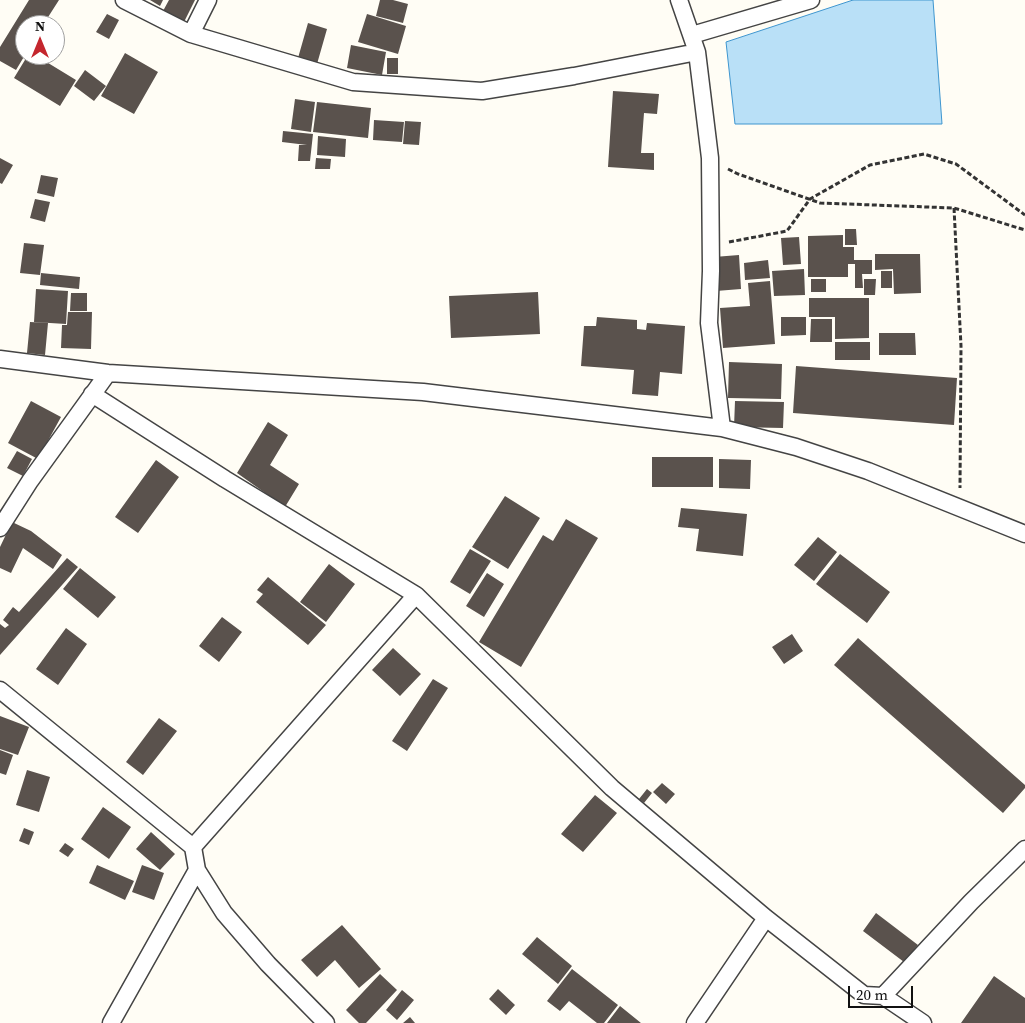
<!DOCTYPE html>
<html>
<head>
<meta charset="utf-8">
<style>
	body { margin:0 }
	#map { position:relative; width:1025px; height:1023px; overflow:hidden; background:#fffdf5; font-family:"Source Serif 4",serif }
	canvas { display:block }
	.north { position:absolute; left:15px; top:15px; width:50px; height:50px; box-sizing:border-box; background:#fff; border:1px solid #a0a0a0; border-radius:50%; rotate:0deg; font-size:14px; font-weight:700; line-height:20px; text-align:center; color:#111 }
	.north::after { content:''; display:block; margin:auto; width:18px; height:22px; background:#c4262e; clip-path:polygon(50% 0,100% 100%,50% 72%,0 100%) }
	.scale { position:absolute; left:848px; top:986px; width:65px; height:22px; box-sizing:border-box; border:2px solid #111; border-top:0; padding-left:6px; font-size:15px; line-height:18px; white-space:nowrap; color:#111; -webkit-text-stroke:4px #fff; paint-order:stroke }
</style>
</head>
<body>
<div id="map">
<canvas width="1025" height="1023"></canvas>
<div class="north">N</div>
<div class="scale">20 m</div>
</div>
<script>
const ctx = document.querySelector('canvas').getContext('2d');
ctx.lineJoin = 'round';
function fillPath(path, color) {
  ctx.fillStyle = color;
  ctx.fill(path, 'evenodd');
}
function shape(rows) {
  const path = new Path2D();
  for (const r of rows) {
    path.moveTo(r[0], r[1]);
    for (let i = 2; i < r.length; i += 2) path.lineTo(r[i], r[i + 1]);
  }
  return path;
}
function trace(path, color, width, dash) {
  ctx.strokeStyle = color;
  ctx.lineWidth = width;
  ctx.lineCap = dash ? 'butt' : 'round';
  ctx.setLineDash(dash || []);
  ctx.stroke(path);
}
const water = shape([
	[853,0,933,0,942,124,735,124,726,42,853,0]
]);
fillPath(water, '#b9e0f7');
trace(water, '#3f96cf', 1);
fillPath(shape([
	[29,0,59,0,43,25,25,25,25,55,16,70,0,61,0,47],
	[150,0,163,0,160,6],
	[169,0,195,0,184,22,163,11],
	[380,0,393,0,408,4,403,23,376,16],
	[107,14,119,20,109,39,96,32],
	[367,14,406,26,398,54,358,42],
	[308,23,327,29,317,64,298,58],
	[351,45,386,52,382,75,347,68],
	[125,53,158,72,134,114,101,96],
	[28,55,35,55,76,80,60,106,14,78],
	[387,58,398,58,398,74,387,74],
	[85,70,106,86,94,101,74,86],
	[613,91,659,94,657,114,644,113,641,153,654,153,654,170,608,167],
	[295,99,315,102,311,132,291,129],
	[317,102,371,108,368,138,313,132],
	[374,120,404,122,402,142,373,140],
	[405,121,421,122,419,145,403,144],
	[283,131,313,134,310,161,298,161,299,145,307,145,282,142],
	[318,136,346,139,345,157,317,155],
	[0,158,13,165,2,184,0,183],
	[316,158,331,159,330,169,315,169],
	[41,175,58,178,54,197,37,193],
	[35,199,50,202,45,222,30,218],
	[845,229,856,229,857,245,845,245],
	[843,235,843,247,854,247,854,260,872,260,872,274,862,274,863,288,855,288,855,264,848,264,848,277,808,277,808,236],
	[799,237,801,264,783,265,781,238],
	[24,243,44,245,40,275,20,273],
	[875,254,920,254,921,293,894,294,893,269,875,270],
	[739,255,741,289,716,291,714,257],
	[768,260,770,278,745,280,744,263],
	[804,269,805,295,774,296,772,271],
	[881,271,892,271,892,288,881,288],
	[41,273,80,277,79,289,40,285],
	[811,279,826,279,826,292,811,292],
	[864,279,876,279,875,295,864,295],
	[770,281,775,344,723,348,720,308,750,306,748,283],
	[36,289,68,291,66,324,34,322],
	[538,292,540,334,451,338,449,296],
	[71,293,87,293,87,311,70,311],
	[809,298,869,298,869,338,835,339,835,317,809,317],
	[68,312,92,312,91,349,61,348,62,325,67,325],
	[597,317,637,320,637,329,646,330,647,323,685,326,682,374,660,372,658,396,632,394,634,370,581,366,584,326,596,326],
	[781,317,806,317,806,335,781,336],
	[811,319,832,319,832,342,810,342],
	[30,322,48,323,45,355,27,353],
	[879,333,915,333,916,355,879,355],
	[835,342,870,342,870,360,835,360],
	[729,362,782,364,781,399,728,398],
	[796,366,957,378,954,425,793,413],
	[31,401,61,417,38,459,8,443],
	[735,401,784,402,783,428,734,427],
	[268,422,288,435,270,465,299,484,285,507,237,473],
	[17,451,32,459,23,476,7,468],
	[652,457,713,457,713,487,652,487],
	[719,459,751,460,750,489,719,488],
	[156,460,179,477,138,533,115,517],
	[505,496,540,518,508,569,472,547],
	[681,508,747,514,743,556,696,551,699,529,678,527],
	[566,519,598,538,521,667,479,642,543,535,553,541],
	[12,522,31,531,62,555,53,569,23,548,11,573,0,568,0,547],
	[818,537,837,552,814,581,794,565],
	[470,549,491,561,470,594,450,582],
	[840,554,890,592,867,623,816,584],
	[67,558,78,567,0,655,0,624,5,628,9,625,3,620,13,607,19,612],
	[329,564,355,584,326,622,300,602],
	[80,568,116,597,98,618,63,589],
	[487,573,504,584,484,617,466,606],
	[268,577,326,625,308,645,256,602,263,594,257,590],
	[222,617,242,632,219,662,199,646],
	[66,628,87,644,58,685,36,669],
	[792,634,803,651,784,664,772,647],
	[858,638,1025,785,1025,788,1003,813,834,665],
	[393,648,421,674,400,696,372,670],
	[433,679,448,688,407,751,392,741],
	[0,716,29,727,18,755,0,749],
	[159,718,177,731,143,775,126,762],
	[0,750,13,755,6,775,0,773],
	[27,770,50,777,39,812,16,805],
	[662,783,675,794,666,804,653,792],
	[647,789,652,793,644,803,639,799],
	[595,795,617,813,583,852,561,834],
	[103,807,131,827,109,859,81,839],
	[24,828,34,832,29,845,19,841],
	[151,832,175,854,160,870,136,849],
	[65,843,74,849,68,857,59,851],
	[97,865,134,881,125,900,89,883],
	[142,865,164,873,154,900,132,892],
	[876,913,918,945,904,962,863,931],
	[342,925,381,969,359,988,335,960,317,977,301,960],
	[537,937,572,966,558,984,522,954],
	[572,969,618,1005,604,1023,597,1023,569,1001,560,1011,547,1001],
	[380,974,397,990,366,1023,359,1023,346,1010],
	[994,976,1025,998,1025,1023,961,1023],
	[498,989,515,1005,506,1015,489,999],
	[402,990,414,1000,397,1020,386,1010],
	[620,1006,641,1023,607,1023],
	[410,1017,415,1023,403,1023]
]), '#5a524d');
const street = shape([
	[124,0,191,34,353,82,482,91,574,76,697,52],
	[679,0,697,52,710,158,711,271,709,323,722,428],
	[191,34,208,0],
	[692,35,811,0],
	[0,359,108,373,423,392,722,428,796,447,868,471,1025,534],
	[92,394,225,479,416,595,612,788,766,918,864,995,883,996,971,902,1025,849],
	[0,528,30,481,108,373],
	[0,690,193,847,197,870,224,913,268,964,326,1023],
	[193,847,416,595],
	[883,996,923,1023],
	[111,1023,197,870],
	[695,1023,766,918]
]);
trace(street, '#444', 19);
trace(shape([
	[728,169,738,174,820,203,954,208,1025,230],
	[954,208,961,346,960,488],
	[729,242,787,231,810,199,870,165,924,154,956,164,1025,215]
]), '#333', 3, [5, 2.5]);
trace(street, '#fff', 16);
</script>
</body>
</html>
